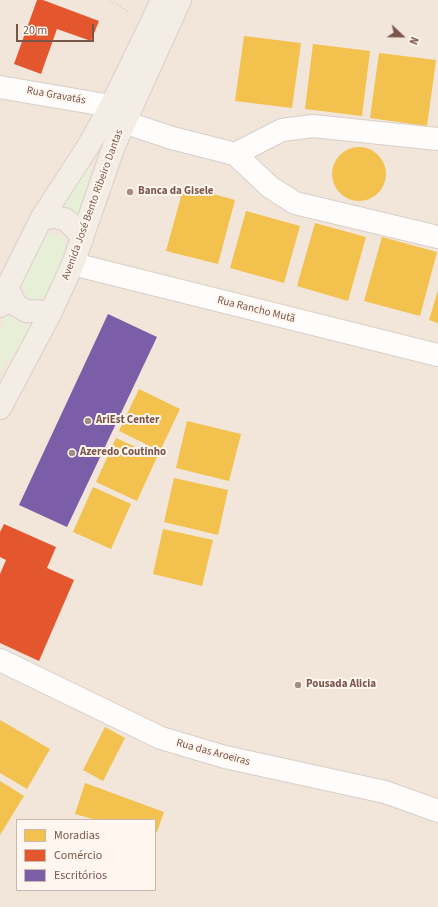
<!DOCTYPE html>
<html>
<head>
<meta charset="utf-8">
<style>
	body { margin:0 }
	#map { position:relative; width:438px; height:907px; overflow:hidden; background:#f9f3ed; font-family:"Source Sans 3",sans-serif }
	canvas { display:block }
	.legend { position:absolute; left:16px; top:819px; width:140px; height:72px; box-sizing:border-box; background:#fff7ef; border:1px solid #cab7ad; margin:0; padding:5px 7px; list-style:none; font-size:12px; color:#7a564a }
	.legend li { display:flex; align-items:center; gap:8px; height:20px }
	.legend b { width:20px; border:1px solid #cab7ad }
	.north { position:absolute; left:382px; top:16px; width:40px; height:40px; -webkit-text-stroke:3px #fff7ef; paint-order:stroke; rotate:112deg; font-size:11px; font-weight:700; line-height:16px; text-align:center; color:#7a564a }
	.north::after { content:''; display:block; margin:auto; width:14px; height:18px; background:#7a564a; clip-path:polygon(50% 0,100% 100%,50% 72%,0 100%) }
	.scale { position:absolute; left:16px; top:24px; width:78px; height:18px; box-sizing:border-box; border:2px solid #7a564a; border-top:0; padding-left:5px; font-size:12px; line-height:14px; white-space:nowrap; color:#7a564a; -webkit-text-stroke:3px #fff7ef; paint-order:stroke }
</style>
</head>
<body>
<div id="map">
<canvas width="438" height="907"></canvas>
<ul class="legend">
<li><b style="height:11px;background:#f2c14e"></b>Moradias</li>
<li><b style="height:11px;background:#e4572e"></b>Comércio</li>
<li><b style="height:11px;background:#7b5ea7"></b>Escritórios</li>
</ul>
<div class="north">N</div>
<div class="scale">20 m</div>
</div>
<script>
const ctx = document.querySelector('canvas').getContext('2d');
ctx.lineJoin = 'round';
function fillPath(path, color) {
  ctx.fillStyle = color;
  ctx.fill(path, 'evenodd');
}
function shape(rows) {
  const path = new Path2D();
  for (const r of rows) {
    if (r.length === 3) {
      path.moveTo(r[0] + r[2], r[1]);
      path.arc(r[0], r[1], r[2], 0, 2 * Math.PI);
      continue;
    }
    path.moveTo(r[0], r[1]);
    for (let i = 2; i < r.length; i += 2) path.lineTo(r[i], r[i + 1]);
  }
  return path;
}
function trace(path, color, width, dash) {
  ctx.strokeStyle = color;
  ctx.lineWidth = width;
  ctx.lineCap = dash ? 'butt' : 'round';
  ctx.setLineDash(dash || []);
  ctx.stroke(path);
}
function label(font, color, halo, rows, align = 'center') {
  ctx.font = font + ' "Source Sans 3",sans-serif';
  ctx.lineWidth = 4;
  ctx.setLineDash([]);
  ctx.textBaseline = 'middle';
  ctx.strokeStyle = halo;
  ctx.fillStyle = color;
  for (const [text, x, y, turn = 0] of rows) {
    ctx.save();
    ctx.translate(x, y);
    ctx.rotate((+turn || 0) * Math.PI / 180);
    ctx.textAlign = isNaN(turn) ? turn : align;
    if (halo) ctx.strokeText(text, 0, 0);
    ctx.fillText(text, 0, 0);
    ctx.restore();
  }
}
fillPath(shape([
	[0,0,438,0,438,907,0,907],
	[17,820,155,820,155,890,17,890]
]), '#f2e5da');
fillPath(shape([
	[92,157,83,217,55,204],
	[52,233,65,238,65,261,49,293,36,301,26,296,19,280,33,245],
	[5,314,34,328,0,371,0,333]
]), '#e7f0d7');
fillPath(shape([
	[244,36,301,43,292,108,235,101],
	[313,44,370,51,362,116,305,109],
	[379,53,436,60,427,126,370,118],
	[359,174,27],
	[184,186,235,200,218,264,166,251],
	[246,211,300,226,284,283,230,268],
	[315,223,366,237,348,301,297,286],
	[382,237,437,252,420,316,364,301],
	[438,290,438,323,429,320],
	[139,389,180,409,160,451,119,431],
	[187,421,241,434,229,481,176,468],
	[116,438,157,457,137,501,96,482],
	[174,478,228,490,218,535,164,522],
	[93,487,131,504,111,549,73,532],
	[163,529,213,540,202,586,153,574],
	[0,720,50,749,27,789,0,773],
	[105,727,125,738,103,781,83,770],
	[0,781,24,796,0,835],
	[85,783,164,812,157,832,155,831,155,820,96,820,75,814]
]), '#f2c14e');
fillPath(shape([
	[37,0,43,0,99,21,91,41,57,29,41,74,14,64],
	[4,524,56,547,47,568,74,580,39,661,0,643,0,574,6,560,0,557,0,532]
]), '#e4572e');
fillPath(shape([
	[108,314,157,337,67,527,19,505]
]), '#7b5ea7');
const minor = shape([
	[0,87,111,106],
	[124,122,172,138,235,154,270,187,295,203,438,237],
	[235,154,282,130,313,126,438,139],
	[73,264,438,355],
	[0,660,161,738,225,757,385,792,438,811]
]);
const major = shape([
	[41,219,53,217,65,219,75,228,82,239],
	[7,288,16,305,26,311,51,312],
	[0,306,7,288,41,219,87,148,111,106,150,26,162,0],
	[0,408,51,312,73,264,114,146,180,0]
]);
trace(minor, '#d8ceca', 24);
trace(major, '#dacfca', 24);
trace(shape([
	[110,0,130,13]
]), '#dbd1cd', 2.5, [1, 3]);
trace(minor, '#fefdfc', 22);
trace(major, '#f3ede6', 22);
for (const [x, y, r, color] of [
	[130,192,4,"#a68d83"],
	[88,421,4,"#a68d83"],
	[72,453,4,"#a68d83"],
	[298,685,4,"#a68d83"]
]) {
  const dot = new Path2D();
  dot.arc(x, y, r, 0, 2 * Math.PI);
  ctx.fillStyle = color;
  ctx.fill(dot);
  trace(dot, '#fff7ef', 1.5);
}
label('11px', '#7a564a', '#fff7ef', [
	["Rua Gravatás",56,96,10],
	["Avenida José Bento Ribeiro Dantas",93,205,-70],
	["Rua Rancho Mutã",256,310,14],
	["Rua das Aroeiras",213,753,15]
]);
label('bold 11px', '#7a564a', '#fff7ef', [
	["Banca da Gisele",138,192],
	["AriEst Center",96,421],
	["Azeredo Coutinho",80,453],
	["Pousada Alicia",306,685]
], 'left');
</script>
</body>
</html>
